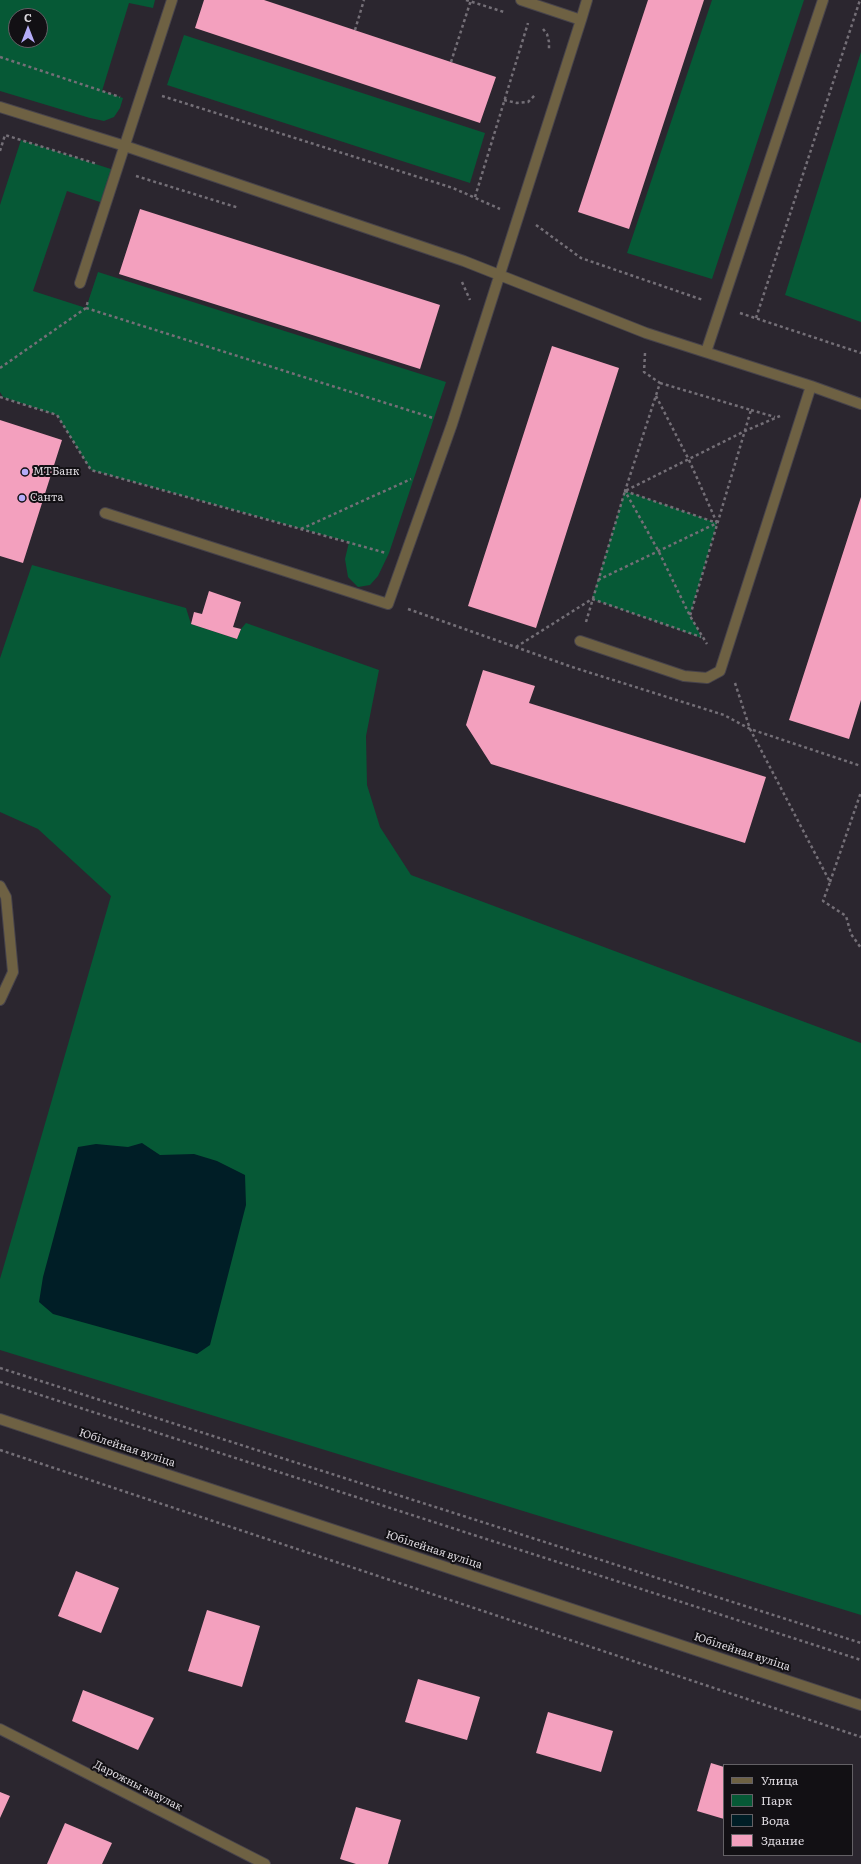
<!DOCTYPE html>
<html>
<head>
<meta charset="utf-8">
<style>
	body { margin:0 }
	#map { position:relative; width:861px; height:1864px; overflow:hidden; background:#2b262f; font-family:Literata,serif }
	canvas { display:block }
	.legend { position:absolute; left:723px; top:1764px; width:130px; height:92px; box-sizing:border-box; background:#121014; border:1px solid #636065; margin:0; padding:5px 7px; list-style:none; font-size:12px; color:#ddd9df }
	.legend li { display:flex; align-items:center; gap:8px; height:20px }
	.legend b { width:20px; border:1px solid #636065 }
	.north { position:absolute; left:8px; top:8px; width:40px; height:40px; box-sizing:border-box; background:#121014; border:1px solid #636065; border-radius:50%; rotate:0deg; font-size:11px; font-weight:700; line-height:16px; text-align:center; color:#ddd9df }
	.north::after { content:''; display:block; margin:auto; width:14px; height:18px; background:#b5acf8; clip-path:polygon(50% 0,100% 100%,50% 72%,0 100%) }
</style>
</head>
<body>
<div id="map">
<canvas width="861" height="1864"></canvas>
<ul class="legend">
<li><b style="height:5px;background:#6e6143"></b>Улица</li>
<li><b style="height:11px;background:#065936"></b>Парк</li>
<li><b style="height:11px;background:#001e26"></b>Вода</li>
<li><b style="height:11px;background:#f3a0be"></b>Здание</li>
</ul>
<div class="north">С</div>
</div>
<script>
const ctx = document.querySelector('canvas').getContext('2d');
ctx.lineJoin = 'round';
function fillPath(path, color) {
  ctx.fillStyle = color;
  ctx.fill(path, 'evenodd');
}
function shape(rows) {
  const path = new Path2D();
  for (const r of rows) {
    path.moveTo(r[0], r[1]);
    for (let i = 2; i < r.length; i += 2) path.lineTo(r[i], r[i + 1]);
  }
  return path;
}
function trace(path, color, width, dash) {
  ctx.strokeStyle = color;
  ctx.lineWidth = width;
  ctx.lineCap = dash ? 'butt' : 'round';
  ctx.setLineDash(dash || []);
  ctx.stroke(path);
}
function label(font, color, halo, rows, align = 'center') {
  ctx.font = font + ' Literata,serif';
  ctx.lineWidth = 4;
  ctx.setLineDash([]);
  ctx.textBaseline = 'middle';
  ctx.strokeStyle = halo;
  ctx.fillStyle = color;
  for (const [text, x, y, turn = 0] of rows) {
    ctx.save();
    ctx.translate(x, y);
    ctx.rotate((+turn || 0) * Math.PI / 180);
    ctx.textAlign = isNaN(turn) ? turn : align;
    if (halo) ctx.strokeText(text, 0, 0);
    ctx.fillText(text, 0, 0);
    ctx.restore();
  }
}
fillPath(shape([
	[0,0,155,0,153,8,129,3,102,91,123,98,120,108,114,117,104,121,90,118,0,91],
	[16,16,40,16,40,40,16,40],
	[712,0,804,0,712,279,627,253],
	[184,35,485,133,470,183,167,85],
	[861,52,861,322,785,295],
	[21,140,117,171,106,204,67,191,33,291,86,308,98,272,446,382,389,553,378,576,370,585,358,587,348,577,345,559,349,542,91,470,57,415,3,397,0,392,0,205],
	[625,491,717,523,690,615,702,638,592,599],
	[32,565,186,608,191,624,237,639,241,629,246,623,379,670,366,736,367,785,380,827,411,875,861,1043,861,1615,0,1350,0,1279,111,896,38,829,0,812,0,658]
]), '#065936');
fillPath(shape([
	[142,1143,160,1155,194,1154,217,1161,245,1175,246,1205,210,1345,197,1354,53,1314,39,1302,43,1277,78,1147,96,1144,128,1147]
]), '#001e26');
fillPath(shape([
	[204,0,264,0,496,77,480,123,195,28],
	[648,0,704,0,629,229,578,212],
	[140,209,440,305,420,369,119,274],
	[552,346,619,368,536,628,468,606],
	[0,420,62,440,23,563,0,556],
	[861,497,861,700,849,739,789,720],
	[209,591,241,602,233,627,241,629,237,639,191,624,194,612,202,614],
	[483,670,535,686,529,703,766,777,745,843,491,764,466,725],
	[76,1571,119,1588,101,1633,58,1616],
	[207,1610,260,1626,242,1687,188,1671],
	[418,1679,480,1697,467,1740,405,1722],
	[83,1690,154,1718,138,1750,72,1721],
	[548,1712,613,1731,601,1772,536,1753],
	[711,1763,724,1767,724,1819,697,1811],
	[0,1792,10,1796,0,1818],
	[356,1807,401,1820,388,1864,356,1864,340,1859],
	[65,1823,112,1843,102,1864,47,1864]
]), '#f3a0be');
const minor = shape([
	[581,20,587,0],
	[0,107,125,146,464,261,646,333,811,386,861,404],
	[80,283,172,0],
	[706,352,823,0],
	[105,513,388,604,452,424,581,20,521,0],
	[580,641,684,676,707,678,720,671,811,386],
	[0,886,6,897,13,972,0,1000],
	[0,1419,861,1705],
	[0,1729,265,1864]
]);
trace(minor, '#47434b', 12);
trace(shape([
	[466,0,504,12],
	[543,29,547,34,549,42,549,50],
	[355,30,364,0],
	[0,57,120,97],
	[451,62,471,0],
	[162,96,453,188,500,209],
	[504,100,517,103,528,102,535,95],
	[0,151,5,135,97,164],
	[136,176,239,208],
	[475,197,528,23],
	[536,225,581,258,703,300],
	[462,282,470,300],
	[86,308,433,418],
	[740,313,861,353],
	[756,318,860,0],
	[645,353,644,372,660,383,625,491,659,552,690,616,707,644],
	[0,368,86,308,88,301],
	[660,383,751,410,690,616],
	[0,397,57,415,91,470,386,553],
	[751,410,775,417],
	[625,491,717,523],
	[301,529,411,479],
	[598,580,717,523,689,460,656,396],
	[408,609,572,667,724,715,750,729,861,766],
	[586,622,625,491,745,431,780,416],
	[516,647,592,599,701,637],
	[735,683,750,729,830,882,823,901,846,916,851,934,861,948],
	[830,882,861,792],
	[0,1368,861,1643],
	[0,1382,861,1660],
	[0,1450,861,1737]
]), '#746f77', 2.5, [3, 3]);
trace(minor, '#6e6143', 10);
for (const [x, y, r, color] of [
	[25,472,4,"#b5acf8"],
	[22,498,4,"#b5acf8"]
]) {
  const dot = new Path2D();
  dot.arc(x, y, r, 0, 2 * Math.PI);
  ctx.fillStyle = color;
  ctx.fill(dot);
  trace(dot, '#121014', 1.5);
}
label('11px', '#ddd9df', '#121014', [
	["МТБанк",33,472],
	["Санта",30,498]
], 'left');
label('11px', '#ddd9df', '#121014', [
	["Юбілейная вуліца",127,1448,18],
	["Юбілейная вуліца",434,1550,18],
	["Юбілейная вуліца",742,1652,18],
	["Дарожны завулак",138,1786,27]
]);
</script>
</body>
</html>
